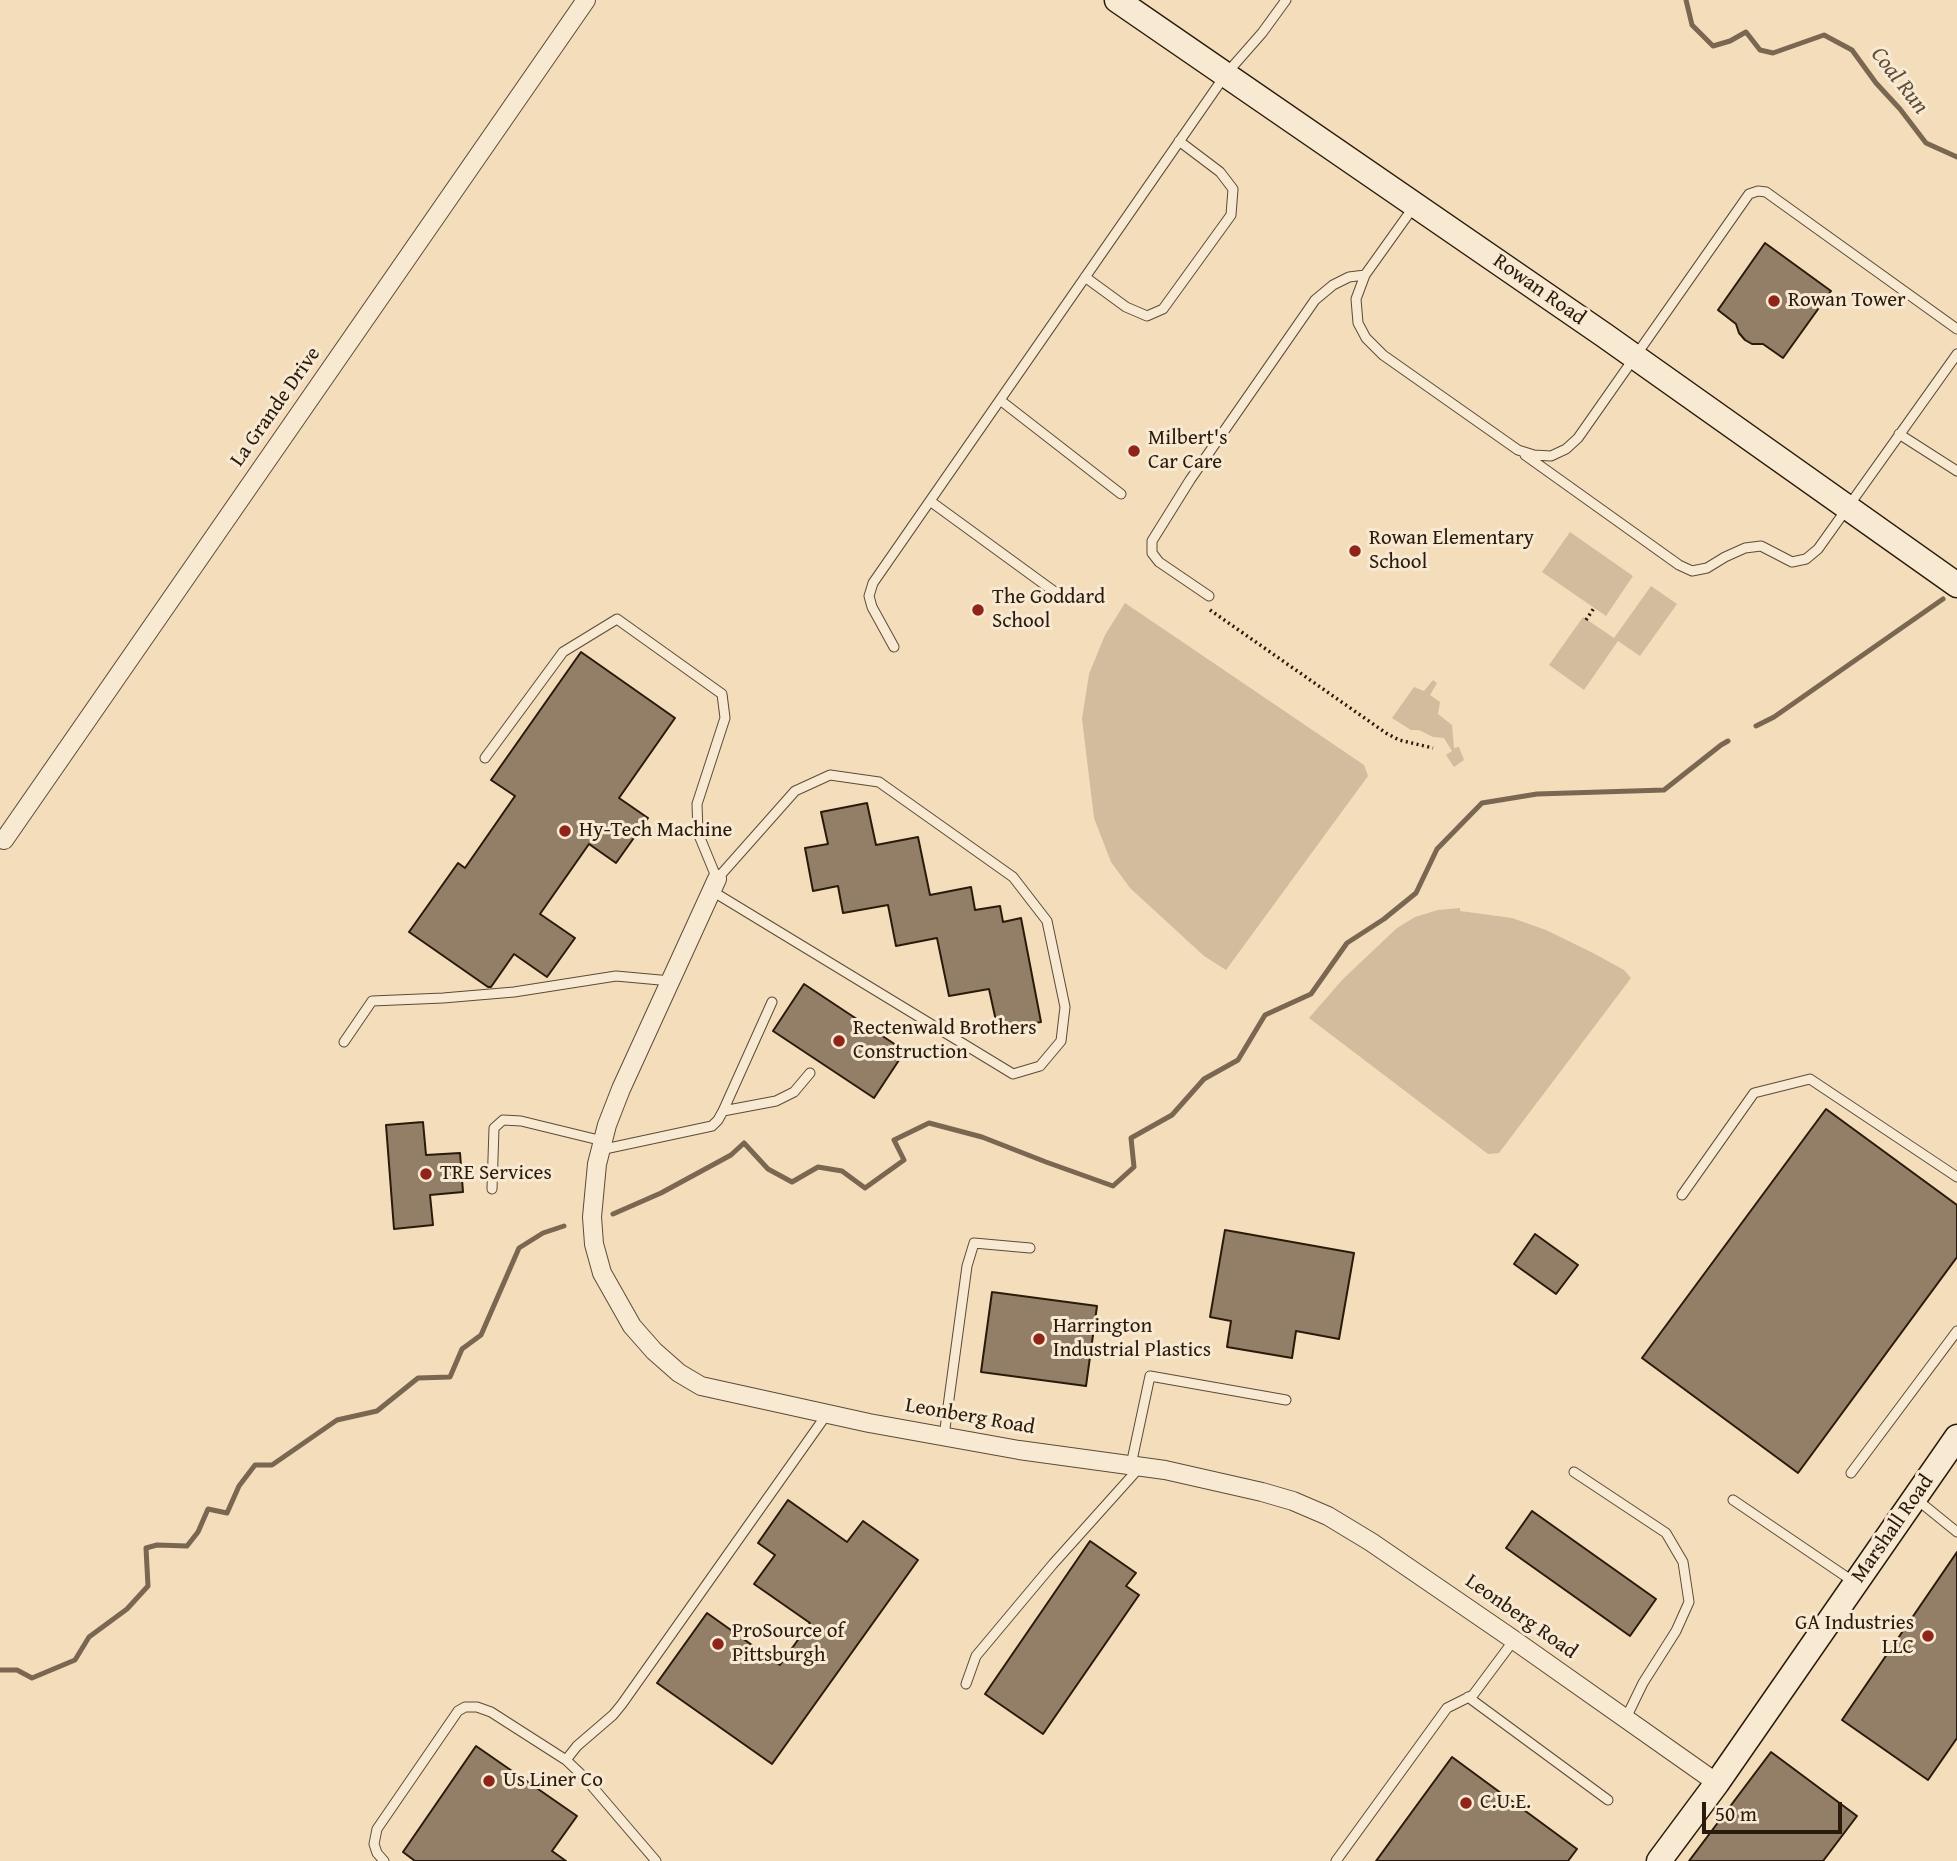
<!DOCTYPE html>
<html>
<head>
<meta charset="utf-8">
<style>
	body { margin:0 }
	#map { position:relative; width:1957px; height:1861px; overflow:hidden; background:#f4ddbb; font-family:"Gentium Book Plus",serif }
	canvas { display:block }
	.scale { position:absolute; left:1702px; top:1802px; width:140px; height:32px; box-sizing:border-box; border:4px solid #291a0b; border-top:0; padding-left:9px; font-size:21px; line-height:24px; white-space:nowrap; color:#291a0b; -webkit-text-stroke:5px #f8e9d3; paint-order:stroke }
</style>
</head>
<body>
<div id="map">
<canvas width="1957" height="1861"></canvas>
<div class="scale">50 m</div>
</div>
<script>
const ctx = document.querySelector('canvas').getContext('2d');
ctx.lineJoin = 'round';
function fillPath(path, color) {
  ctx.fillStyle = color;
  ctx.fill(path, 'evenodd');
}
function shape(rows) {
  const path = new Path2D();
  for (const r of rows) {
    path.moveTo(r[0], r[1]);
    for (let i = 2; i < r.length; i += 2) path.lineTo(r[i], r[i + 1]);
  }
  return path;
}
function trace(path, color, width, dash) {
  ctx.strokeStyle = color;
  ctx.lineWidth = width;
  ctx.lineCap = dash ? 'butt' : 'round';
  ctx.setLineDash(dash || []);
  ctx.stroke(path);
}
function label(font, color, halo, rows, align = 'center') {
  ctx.font = font + ' "Gentium Book Plus",serif';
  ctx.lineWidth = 6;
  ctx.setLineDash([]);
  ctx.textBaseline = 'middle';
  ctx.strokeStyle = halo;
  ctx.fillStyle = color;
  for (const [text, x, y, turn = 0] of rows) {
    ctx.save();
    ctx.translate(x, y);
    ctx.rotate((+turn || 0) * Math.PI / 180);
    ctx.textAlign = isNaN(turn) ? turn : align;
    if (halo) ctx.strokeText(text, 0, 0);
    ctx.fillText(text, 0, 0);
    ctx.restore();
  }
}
fillPath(shape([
	[1570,532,1633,576,1606,616,1542,572],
	[1651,586,1677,604,1640,656,1618,641,1584,690,1549,665,1583,617,1614,638],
	[1125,603,1364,765,1368,776,1226,970,1204,956,1130,888,1111,862,1094,818,1082,719,1089,674,1105,635],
	[1433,680,1437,683,1430,695,1440,702,1438,714,1452,725,1454,748,1459,747,1464,760,1454,767,1446,755,1452,751,1444,738,1433,737,1419,730,1411,730,1392,718,1414,687,1424,691],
	[1460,908,1460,911,1512,918,1546,930,1593,953,1624,970,1631,978,1499,1153,1488,1154,1309,1018,1343,979,1397,928,1415,917,1438,910]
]), '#d1bc9d');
trace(shape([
	[1686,0,1692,25,1713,46,1730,41,1746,32,1760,50,1773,53,1824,35,1852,50,1876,83,1900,109,1926,143,1957,157],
	[1756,726,1774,717,1943,599],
	[613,1214,661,1193,731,1155,744,1143,768,1169,792,1182,818,1167,842,1171,865,1188,904,1160,894,1140,929,1123,982,1137,1046,1162,1113,1186,1134,1167,1131,1138,1172,1115,1204,1079,1238,1060,1265,1015,1311,994,1347,943,1384,919,1416,893,1437,849,1482,803,1537,794,1664,790,1721,745,1728,741],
	[0,1670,17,1670,32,1678,75,1660,89,1637,127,1609,148,1586,146,1548,157,1545,187,1546,198,1532,208,1509,227,1513,239,1486,255,1465,272,1465,337,1420,377,1411,418,1378,450,1377,462,1349,481,1335,519,1248,543,1233,564,1226]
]), '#796751', 5);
const building = shape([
	[1765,243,1831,291,1783,358,1763,344,1752,344,1745,340,1739,333,1736,324,1718,310,1765,243],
	[581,652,675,718,619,798,648,818,616,863,589,844,540,914,575,938,547,977,514,954,491,987,488,987,409,932,458,863,465,868,515,796,491,780,581,652],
	[867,803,876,845,918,837,930,895,971,887,975,910,1000,906,1003,922,1021,918,1041,1022,998,1030,989,989,949,996,937,938,896,946,888,905,843,913,838,886,813,891,805,848,828,844,821,812,867,803],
	[804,984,905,1051,874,1098,773,1031,804,984],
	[1826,1109,1957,1205,1957,1257,1798,1473,1642,1358,1826,1109],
	[423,1122,426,1155,460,1153,463,1192,430,1195,433,1225,394,1229,386,1125,423,1122],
	[1225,1230,1354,1253,1339,1339,1296,1331,1292,1358,1227,1347,1231,1321,1210,1317,1225,1230],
	[1535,1234,1578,1265,1556,1294,1514,1264,1535,1234],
	[992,1292,1097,1306,1086,1386,981,1372,992,1292],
	[788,1500,847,1542,863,1521,918,1560,772,1764,657,1683,707,1613,780,1665,810,1623,754,1584,775,1555,758,1543,788,1500],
	[1532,1511,1656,1599,1630,1636,1506,1548,1532,1511],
	[1090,1541,1136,1573,1126,1586,1139,1595,1043,1734,985,1694,1090,1541],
	[1957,1552,1957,1738,1928,1780,1842,1720,1957,1552],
	[476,1746,577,1816,552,1851,566,1861,415,1861,403,1852,476,1746],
	[1771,1752,1857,1816,1823,1861,1689,1861,1771,1752],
	[1452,1757,1577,1849,1568,1861,1376,1861,1452,1757]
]);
fillPath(building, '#937f67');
trace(building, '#291a0b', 2);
const lane = shape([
	[1415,205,1365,275,1356,299,1358,323,1366,338,1383,355,1518,450,1534,455,1551,456,1566,449,1578,438,1749,194,1758,191,1766,192,1957,329],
	[1085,277,1126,307,1147,316,1163,309,1231,215,1233,189,1220,172,1179,141],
	[1000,400,1121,494],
	[1899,434,1957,471],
	[1525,455,1679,565,1692,571,1707,568,1725,557,1745,548,1761,546,1792,562,1806,559,1818,549,1957,354],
	[930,501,1059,595],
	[1209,596,1159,562,1152,553,1152,541,1190,480,1315,300,1333,285,1349,277,1365,275],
	[894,647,872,607,869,596,873,583,1226,74,1262,33,1286,0],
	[485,758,563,652,617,619,722,694,725,718,697,804,698,833,717,879,795,791,830,775,879,782,1013,877,1047,921,1065,1007,1061,1041,1040,1066,1013,1074,712,891],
	[344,1042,372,1001,443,998,514,992,616,976,671,981],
	[723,1111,776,1101,794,1092,810,1073],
	[600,1150,712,1126,718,1120,723,1111,772,1002],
	[492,1189,494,1128,503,1120,521,1121,603,1141],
	[1682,1195,1754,1093,1810,1079,1957,1177],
	[944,1436,967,1266,974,1243,1030,1248],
	[1131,1465,1150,1376,1286,1400],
	[1574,1472,1666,1533,1683,1562,1689,1602,1676,1631,1643,1683,1626,1718],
	[1851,1473,1957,1331],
	[1915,1498,1957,1532],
	[1733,1500,1854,1582],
	[966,1684,976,1656,1053,1564,1140,1467],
	[1468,1697,1608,1800],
	[566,1760,577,1746,613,1715,622,1704,827,1414],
	[384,1861,377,1853,374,1844,377,1829,458,1711,465,1707,477,1707,491,1712,566,1760,585,1778,656,1861],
	[1336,1861,1447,1708,1473,1695,1514,1640]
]);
const street = shape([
	[4,840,586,0],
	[717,879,621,1089,607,1125,597,1164,592,1217,594,1244,602,1273,632,1326,654,1351,679,1373,701,1386,869,1423,1019,1450,1165,1470,1262,1492,1293,1501,1328,1516,1371,1542,1514,1640,1717,1783]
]);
const secondary = shape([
	[1117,0,1604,335,1957,585],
	[1659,1861,1717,1783,1957,1437]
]);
trace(lane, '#5c4b37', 11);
trace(street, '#5c4b37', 20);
trace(secondary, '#291a0b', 27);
trace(shape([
	[1210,610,1386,733,1399,740,1433,748],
	[1586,620,1594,608]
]), '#291a0b', 3.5, [2, 3.5]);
trace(lane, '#f8e9d3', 9);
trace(street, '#f8e9d3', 18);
trace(secondary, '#f8e9d3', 24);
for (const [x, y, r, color] of [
	[1774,301,7,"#8f2418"],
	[1134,451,7,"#8f2418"],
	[1355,551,7,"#8f2418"],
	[978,610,7,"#8f2418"],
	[565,831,7,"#8f2418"],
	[839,1041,7,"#8f2418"],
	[426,1174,7,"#8f2418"],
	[1039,1339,7,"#8f2418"],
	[1928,1636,7,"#8f2418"],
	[718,1644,7,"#8f2418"],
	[489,1781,7,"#8f2418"],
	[1466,1803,7,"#8f2418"]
]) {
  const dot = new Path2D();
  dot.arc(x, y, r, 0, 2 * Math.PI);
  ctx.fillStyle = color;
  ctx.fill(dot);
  trace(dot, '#f8e9d3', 2.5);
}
label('21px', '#291a0b', '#f8e9d3', [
	["Rowan Road",1539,290,35],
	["La Grande Drive",276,407,-55],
	["Leonberg Road",970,1417,10],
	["Marshall Road",1893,1529,-55],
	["Leonberg Road",1521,1617,35]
]);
label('21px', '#291a0b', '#f8e9d3', [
	["Rowan Tower",1788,301],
	["Milbert's",1148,439],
	["Car Care",1148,463],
	["Rowan Elementary",1369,539],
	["School",1369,563],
	["The Goddard",992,598],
	["School",992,622],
	["Hy-Tech Machine",579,831],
	["Rectenwald Brothers",853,1029],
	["Construction",853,1053],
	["TRE Services",440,1174],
	["Harrington",1053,1327],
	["Industrial Plastics",1053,1351],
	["GA Industries",1914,1624,"right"],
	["LLC",1914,1648,"right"],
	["ProSource of",732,1632],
	["Pittsburgh",732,1656],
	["Us Liner Co",503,1781],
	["C.U.E.",1480,1803]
], 'left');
label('italic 23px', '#5f4e39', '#f8e9d3', [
	["Coal Run",1899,81,52]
]);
</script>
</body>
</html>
